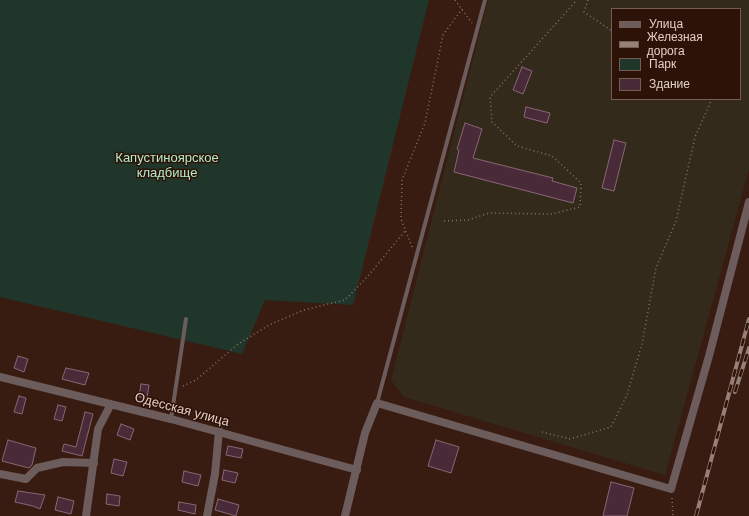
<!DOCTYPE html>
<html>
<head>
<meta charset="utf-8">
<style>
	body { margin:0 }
	#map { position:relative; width:749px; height:516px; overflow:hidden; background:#381c11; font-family:Arial,sans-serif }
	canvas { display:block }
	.legend { position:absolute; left:611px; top:8px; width:130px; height:92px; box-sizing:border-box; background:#2d1208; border:1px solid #755d54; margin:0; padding:5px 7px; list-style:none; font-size:12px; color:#e1cec6 }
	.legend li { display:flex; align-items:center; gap:8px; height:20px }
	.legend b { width:20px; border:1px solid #755d54 }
</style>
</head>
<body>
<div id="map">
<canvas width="749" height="516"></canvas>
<ul class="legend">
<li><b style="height:5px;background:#6d5c5c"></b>Улица</li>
<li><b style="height:5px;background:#978077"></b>Железная дорога</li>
<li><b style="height:11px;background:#21362a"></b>Парк</li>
<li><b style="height:11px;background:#492a38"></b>Здание</li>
</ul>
</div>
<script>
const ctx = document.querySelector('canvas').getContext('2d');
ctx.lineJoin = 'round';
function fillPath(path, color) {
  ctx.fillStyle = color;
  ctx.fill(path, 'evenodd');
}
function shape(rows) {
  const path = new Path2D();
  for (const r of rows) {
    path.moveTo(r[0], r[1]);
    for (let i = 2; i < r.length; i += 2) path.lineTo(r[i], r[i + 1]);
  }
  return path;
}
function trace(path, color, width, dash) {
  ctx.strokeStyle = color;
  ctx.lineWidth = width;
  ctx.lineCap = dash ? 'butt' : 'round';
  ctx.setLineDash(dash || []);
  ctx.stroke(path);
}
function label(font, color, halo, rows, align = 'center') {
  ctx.font = font + ' Arial,sans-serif';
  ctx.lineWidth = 3;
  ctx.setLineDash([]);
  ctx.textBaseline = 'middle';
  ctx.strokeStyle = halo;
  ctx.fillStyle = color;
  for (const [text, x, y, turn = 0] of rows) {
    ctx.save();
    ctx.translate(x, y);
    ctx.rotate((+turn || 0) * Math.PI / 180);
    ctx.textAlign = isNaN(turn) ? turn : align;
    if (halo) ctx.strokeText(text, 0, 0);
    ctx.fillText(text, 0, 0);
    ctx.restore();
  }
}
fillPath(shape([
	[488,0,749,0,749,169,665,475,404,397,391,380],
	[612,9,740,9,740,99,612,99]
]), '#342a1b');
fillPath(shape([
	[0,0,429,0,353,305,265,300,242,354,0,297]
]), '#21362a');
const building = shape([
	[522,67,532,71,523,94,513,90,522,67],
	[526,107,550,113,547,123,524,117,526,107],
	[465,123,482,129,473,158,553,178,552,181,577,188,573,203,454,172,459,150,457,149,465,123],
	[614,140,626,143,614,191,602,188,614,140],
	[18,356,28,359,24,372,14,368,18,356],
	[66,368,89,373,85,385,62,379,66,368],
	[141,384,149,385,147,398,139,397,141,384],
	[19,396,26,398,22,414,14,412,19,396],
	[58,405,66,407,62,421,54,419,58,405],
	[85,412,93,414,82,456,62,451,64,444,76,447,85,412],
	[121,424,134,429,130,440,117,435,121,424],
	[8,440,36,448,32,465,29,468,2,461,8,440],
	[436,440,459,447,451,473,428,466,436,440],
	[228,446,243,449,241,458,226,455,228,446],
	[114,459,127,462,123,476,111,473,114,459],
	[224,470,238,473,235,483,222,480,224,470],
	[184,471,201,475,198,486,182,482,184,471],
	[611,482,634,488,627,516,603,516,611,482],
	[18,491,45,495,40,509,33,506,15,502,18,491],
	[107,494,120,496,119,506,106,504,107,494],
	[58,497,74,501,71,514,55,510,58,497],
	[218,499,239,505,236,516,215,510,218,499],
	[179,502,196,505,195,514,178,510,179,502]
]);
fillPath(building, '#492a38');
trace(building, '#896775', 1);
trace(shape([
	[455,0,472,23],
	[588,0,584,12,612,31],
	[444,221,468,220,489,213,551,214,580,207,581,183,552,156,517,146,492,122,490,97,577,0],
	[412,247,401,219,402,180,425,123,443,35,462,9],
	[183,386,196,380,238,344,269,325,304,310,345,300,368,276,405,231],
	[542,432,570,439,611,427,627,395,642,344,656,268,676,221,695,137,712,99],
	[672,498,673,516]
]), '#897168', 1.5, [1, 3]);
trace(shape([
	[377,403,485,0],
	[171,419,186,319]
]), '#6d5c5c', 4);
trace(shape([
	[0,377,171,419,357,470],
	[0,474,26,479,37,468,63,462,94,463],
	[86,516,98,429,111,404],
	[207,516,215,474,219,431],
	[345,516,365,433,377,403,671,489,709,356,749,202]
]), '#6d5c5c', 8);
const rail = shape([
	[735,392,749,348],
	[696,516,749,319]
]);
trace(rail, '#978077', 4);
trace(rail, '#2d1208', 2.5, [8]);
label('13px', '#afeeca', '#2d1208', [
	["Капустиноярское",167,158],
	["кладбище",167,173]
]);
label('13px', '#e1cec6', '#2d1208', [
	["Одесская улица",182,410,15]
]);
</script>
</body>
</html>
